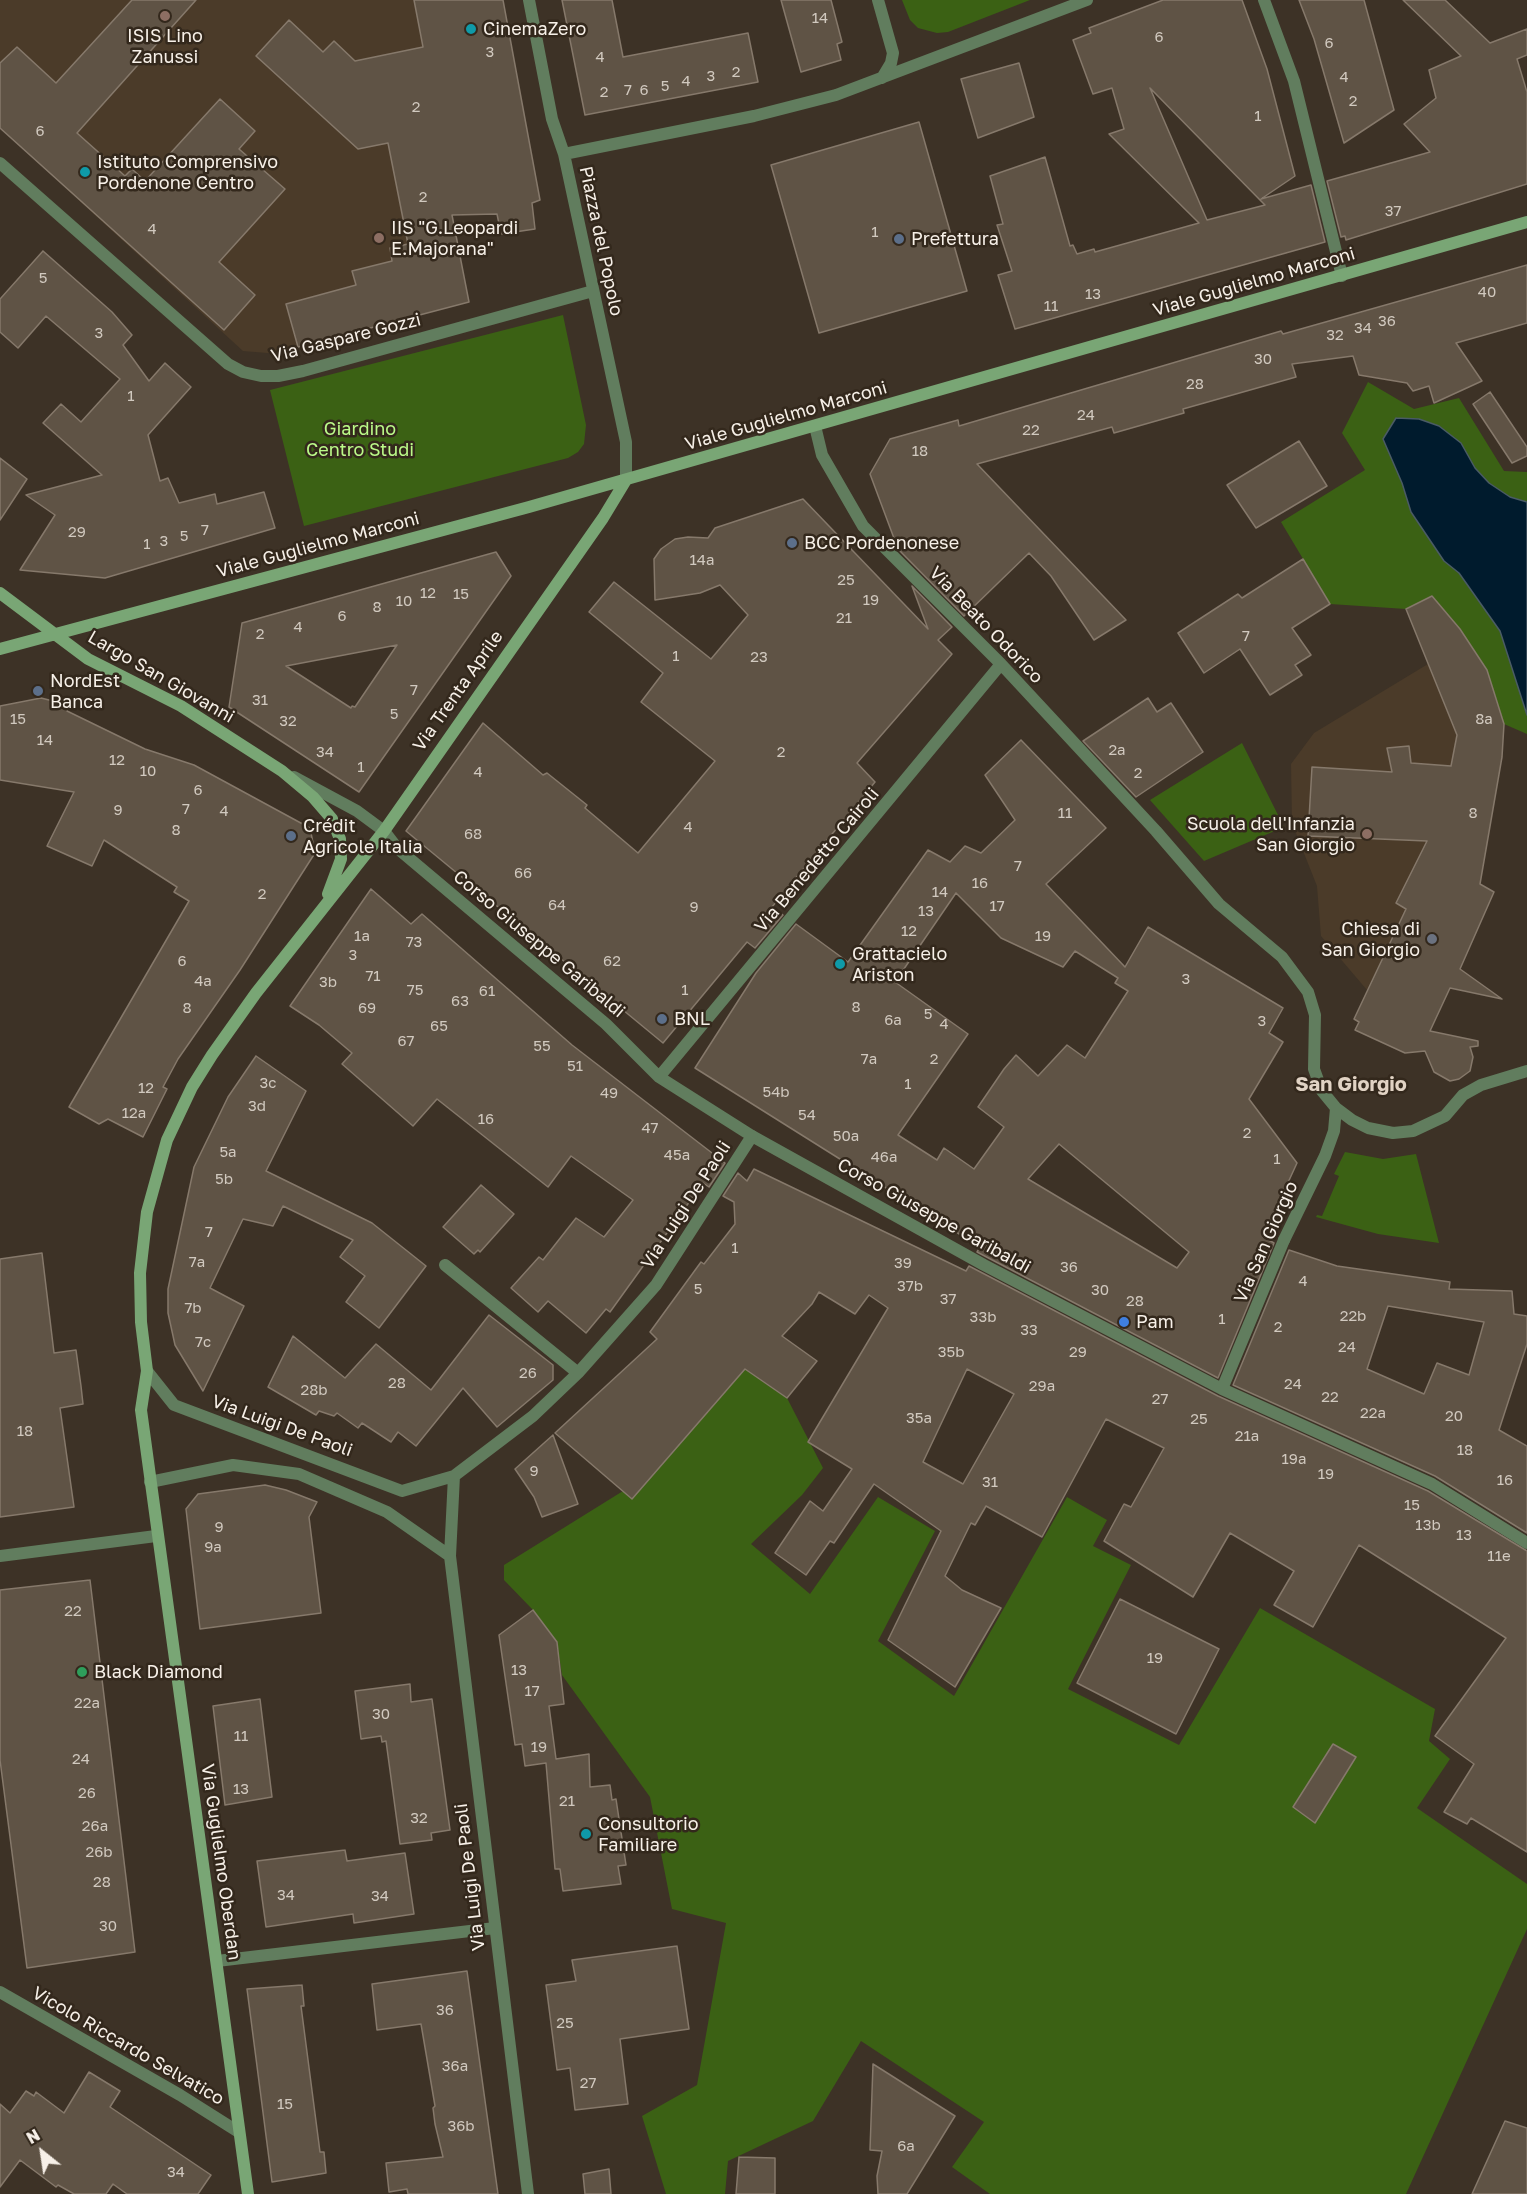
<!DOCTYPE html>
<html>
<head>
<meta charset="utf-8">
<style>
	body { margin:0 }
	#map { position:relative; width:1527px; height:2194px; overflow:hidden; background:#3d3226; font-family:"Golos Text",sans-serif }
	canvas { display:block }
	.north { position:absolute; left:12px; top:2122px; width:60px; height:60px; -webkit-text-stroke:4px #33281c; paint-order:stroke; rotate:330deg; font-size:16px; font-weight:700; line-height:24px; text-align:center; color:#f7f0e8 }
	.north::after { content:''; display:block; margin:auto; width:21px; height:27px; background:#f7f0e8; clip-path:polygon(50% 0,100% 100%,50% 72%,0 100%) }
</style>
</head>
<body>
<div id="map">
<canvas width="1527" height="2194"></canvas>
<div class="north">N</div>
</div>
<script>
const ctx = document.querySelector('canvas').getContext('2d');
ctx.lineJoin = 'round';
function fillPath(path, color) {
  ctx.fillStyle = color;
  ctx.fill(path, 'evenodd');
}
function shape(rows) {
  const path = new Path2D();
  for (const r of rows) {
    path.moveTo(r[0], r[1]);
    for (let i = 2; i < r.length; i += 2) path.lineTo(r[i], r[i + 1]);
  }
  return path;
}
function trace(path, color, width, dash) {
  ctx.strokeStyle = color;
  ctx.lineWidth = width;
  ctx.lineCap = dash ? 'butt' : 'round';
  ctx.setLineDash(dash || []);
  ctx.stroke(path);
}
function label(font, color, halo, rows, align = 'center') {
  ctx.font = font + ' "Golos Text",sans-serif';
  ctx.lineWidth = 5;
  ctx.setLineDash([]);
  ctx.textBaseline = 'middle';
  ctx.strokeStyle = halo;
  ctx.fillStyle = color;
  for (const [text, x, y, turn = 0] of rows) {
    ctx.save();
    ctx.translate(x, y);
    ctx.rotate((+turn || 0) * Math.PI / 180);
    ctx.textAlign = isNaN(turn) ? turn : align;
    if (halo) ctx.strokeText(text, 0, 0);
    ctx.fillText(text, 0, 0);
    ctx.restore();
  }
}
fillPath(shape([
	[0,0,414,0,431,12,426,82,469,302,298,347,268,353,243,351,0,128],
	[1428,664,1457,735,1436,844,1424,847,1397,902,1406,909,1367,990,1321,936,1317,886,1292,823,1291,764,1314,733]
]), '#4b3b29');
fillPath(shape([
	[902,0,1030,0,948,32,937,33,918,28,910,20],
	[563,315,586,425,584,444,578,452,568,458,304,526,270,390],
	[1368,382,1414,409,1459,398,1504,471,1527,472,1527,734,1504,724,1487,670,1460,629,1432,596,1406,609,1330,604,1281,522,1365,470,1342,433],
	[1242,743,1284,827,1204,861,1150,800],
	[1345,1152,1383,1159,1416,1154,1439,1243,1378,1234,1316,1217,1317,1215,1322,1216,1339,1176,1334,1174],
	[745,1369,787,1398,823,1468,802,1495,751,1544,810,1594,878,1497,935,1531,878,1641,954,1696,1067,1497,1107,1520,1093,1546,1131,1565,1068,1689,1179,1745,1260,1608,1435,1709,1429,1741,1450,1759,1417,1808,1527,1884,1527,1929,1406,2194,990,2194,952,2167,984,2122,861,2041,813,2121,728,2161,725,2194,666,2194,642,2116,697,2085,726,1923,672,1909,650,1797,562,1675,557,1642,533,1610,504,1580,504,1565,623,1491,632,1499]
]), '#3b6114');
const water = shape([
	[1396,418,1419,419,1439,426,1461,443,1475,468,1489,483,1510,497,1527,502,1527,715,1500,631,1459,573,1444,561,1411,512,1402,483,1383,439,1396,418]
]);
fillPath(water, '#001b2d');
trace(water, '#4a5b65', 1.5);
const building = shape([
	[132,0,196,0,77,133,125,176,132,169,145,181,220,99,255,131,239,149,285,189,219,262,255,295,224,330,0,128,0,63,17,47,56,83,132,0],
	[414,0,503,0,540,200,532,203,535,229,501,234,497,214,452,215,469,302,298,347,286,304,356,285,352,271,392,261,390,248,408,244,388,143,358,149,256,56,289,20,323,52,334,41,355,61,423,47,414,0],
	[562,0,612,0,623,57,748,33,758,82,585,115,562,0],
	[781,0,831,0,842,42,837,44,841,60,801,72,781,0],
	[1163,0,1242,0,1267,69,1295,176,1261,199,1311,185,1325,242,1015,329,998,275,1012,271,997,225,1003,224,990,176,1045,157,1070,246,1073,245,1077,254,1094,249,1095,252,1199,223,1109,134,1124,129,1112,88,1093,94,1073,40,1091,33,1089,28,1163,0],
	[1150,88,1260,200,1265,205,1207,220,1150,88],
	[1299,0,1364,0,1394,110,1344,143,1314,39,1299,0],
	[1403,0,1445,0,1490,43,1527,29,1527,55,1517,59,1527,92,1527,184,1346,240,1345,236,1341,237,1327,181,1430,152,1404,124,1436,98,1429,70,1461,56,1403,0],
	[1019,63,1034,117,978,138,961,79,1019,63],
	[919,122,967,291,819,333,771,165,919,122],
	[43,251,112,312,132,335,123,345,149,381,165,363,191,387,148,435,160,481,168,478,179,503,215,494,217,504,264,492,275,528,105,578,20,570,55,515,26,495,102,475,43,423,61,404,81,422,120,379,46,316,18,348,0,332,0,299,43,251],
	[1527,265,1527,323,1456,343,1482,381,1434,403,1429,386,1413,391,1407,383,1359,375,1353,356,1292,364,1296,377,1183,409,1184,413,1114,433,1112,427,977,464,1126,620,1094,640,1051,576,1029,553,964,616,898,549,870,474,890,439,958,420,959,426,1281,331,1283,334,1527,265],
	[1490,392,1527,447,1527,456,1512,463,1473,404,1490,392],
	[1299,441,1327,486,1256,528,1227,485,1299,441],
	[0,458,27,479,0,520,0,458],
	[803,499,928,629,912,586,952,627,938,640,952,654,857,763,875,782,772,907,783,915,755,948,747,942,663,1043,406,831,483,723,543,775,547,773,587,805,585,808,638,853,715,761,641,702,663,673,589,612,614,582,711,659,748,615,720,585,700,593,655,600,654,559,661,549,675,539,688,537,708,538,715,528,803,499],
	[496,552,511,576,359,792,229,707,242,623,496,552],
	[397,645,355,707,352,706,351,708,286,666,397,645],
	[1303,559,1330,604,1292,628,1311,655,1295,665,1302,675,1270,695,1240,649,1204,673,1178,633,1238,594,1242,598,1303,559],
	[1432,596,1460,629,1487,670,1504,724,1502,757,1480,884,1494,892,1460,969,1502,999,1450,988,1430,1031,1478,1041,1478,1046,1470,1047,1473,1057,1470,1071,1459,1079,1450,1081,1434,1072,1425,1051,1405,1053,1355,1030,1359,1022,1354,1019,1406,909,1396,903,1427,841,1308,836,1312,767,1392,772,1387,748,1409,746,1411,763,1451,766,1457,735,1406,609,1432,596],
	[41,698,69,705,67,711,145,749,194,765,310,828,315,853,240,970,178,1059,163,1087,167,1089,143,1137,108,1119,99,1124,69,1107,189,901,174,892,177,887,104,840,92,866,47,846,74,792,0,780,0,706,41,698],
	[1148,698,1157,712,1171,703,1203,752,1136,797,1083,741,1148,698],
	[1021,740,1106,828,1046,884,1125,967,1148,927,1283,1008,1269,1033,1283,1042,1249,1099,1297,1163,1263,1237,1274,1243,1218,1378,977,1252,980,1247,695,1068,756,973,796,924,848,962,928,850,950,862,965,846,981,853,1015,820,985,775,1021,740],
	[956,893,1001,938,1063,967,1075,951,1118,978,1115,983,1128,991,1085,1058,1067,1045,1038,1076,1016,1055,1004,1069,978,1107,1004,1127,974,1169,944,1148,937,1160,898,1135,968,1034,895,982,956,893],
	[1059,1144,1189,1252,1177,1268,1028,1179,1059,1144],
	[371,889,411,924,422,914,572,1045,725,1163,709,1187,703,1183,610,1312,606,1309,586,1333,548,1301,538,1312,511,1288,539,1257,543,1260,576,1218,604,1237,633,1200,571,1156,548,1187,437,1099,413,1126,342,1064,352,1053,319,1025,290,1006,371,889],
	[256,1056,306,1091,266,1171,372,1223,426,1266,379,1328,346,1302,365,1276,340,1257,353,1240,283,1206,273,1226,243,1219,210,1288,244,1306,203,1391,175,1345,168,1313,168,1289,194,1167,228,1097,256,1056],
	[754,1169,966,1271,969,1266,1218,1396,1428,1491,1527,1551,1527,1852,1471,1818,1467,1824,1444,1812,1474,1764,1435,1736,1506,1638,1359,1545,1313,1627,1274,1605,1294,1571,1230,1533,1193,1597,1104,1541,1124,1504,1131,1507,1164,1448,1106,1419,1042,1537,986,1506,975,1525,971,1523,945,1576,962,1590,1001,1608,955,1687,888,1640,941,1531,874,1484,834,1543,830,1541,806,1575,775,1553,810,1501,823,1511,852,1469,808,1442,888,1308,869,1295,855,1314,819,1292,812,1304,782,1336,817,1361,787,1398,745,1369,632,1499,555,1433,657,1339,650,1332,701,1262,704,1264,735,1224,734,1202,723,1196,738,1173,747,1181,754,1169],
	[967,1369,1014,1394,963,1484,923,1462,967,1369],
	[481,1185,514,1214,480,1252,478,1250,474,1254,443,1227,481,1185],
	[1289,1250,1337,1266,1450,1282,1449,1289,1512,1291,1514,1314,1527,1316,1527,1344,1499,1430,1527,1446,1527,1533,1435,1476,1233,1385,1289,1250],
	[1388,1306,1484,1322,1469,1375,1437,1363,1424,1394,1367,1369,1388,1306],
	[42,1253,54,1353,76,1350,81,1386,83,1404,60,1408,74,1507,0,1517,0,1259,42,1253],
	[489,1315,553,1365,553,1380,497,1427,463,1388,416,1446,398,1432,391,1442,362,1423,358,1428,337,1413,334,1416,319,1411,316,1415,268,1387,293,1336,345,1378,376,1344,431,1390,489,1315],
	[553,1435,578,1504,542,1517,534,1497,515,1469,553,1435],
	[265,1485,286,1490,317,1502,309,1517,321,1613,200,1629,186,1509,198,1494,265,1485],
	[90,1580,135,1952,27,1968,0,1760,0,1590,90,1580],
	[1120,1599,1219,1649,1176,1734,1077,1683,1120,1599],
	[533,1610,557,1642,564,1704,549,1706,556,1759,589,1754,590,1787,610,1785,612,1800,616,1799,626,1865,618,1866,621,1884,563,1891,560,1869,555,1869,546,1763,525,1766,522,1744,515,1745,499,1635,533,1610],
	[410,1684,411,1702,432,1699,450,1830,431,1833,432,1840,400,1844,386,1741,382,1742,381,1736,361,1739,355,1691,410,1684],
	[260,1699,272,1797,225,1805,213,1706,260,1699],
	[1333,1744,1356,1757,1315,1823,1293,1807,1333,1744],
	[345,1850,347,1861,405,1853,414,1914,354,1923,353,1914,266,1927,257,1861,345,1850],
	[677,1946,689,2029,620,2039,628,2104,575,2110,570,2068,557,2070,546,1985,576,1981,572,1960,677,1946],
	[467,1971,498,2194,408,2194,407,2189,389,2192,386,2163,443,2157,435,2124,433,2108,435,2106,421,2024,377,2030,372,1984,467,1971],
	[302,1985,304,2006,301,2006,320,2152,324,2152,326,2173,272,2182,247,1989,302,1985],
	[873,2064,955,2116,907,2194,878,2194,877,2176,882,2151,870,2150,873,2064],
	[89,2072,120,2091,110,2107,211,2175,198,2194,127,2194,113,2184,106,2194,74,2194,58,2185,56,2187,20,2160,0,2187,0,2104,10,2113,26,2091,34,2096,36,2092,64,2113,89,2072],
	[1505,2121,1527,2128,1527,2194,1472,2194,1505,2121],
	[739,2157,775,2158,775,2194,736,2194,739,2157],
	[609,2169,611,2194,585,2194,583,2174,609,2169]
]);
fillPath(building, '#5f5345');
trace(building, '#86796b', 1.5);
trace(shape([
	[752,1136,984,1265,1222,1389,1432,1484,1527,1543],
	[1222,1389,1284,1240]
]), '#617d5e', 12);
trace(shape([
	[529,0,552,119,564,154,626,442,626,480],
	[878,0,893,53,891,63,882,78],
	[1264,0,1294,81,1342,276],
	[564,154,754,116,836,95,1087,0],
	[0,163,228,364,243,372,261,376,278,376,303,371,593,291],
	[815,426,822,455,863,526,1001,664,1156,831,1219,904,1282,957,1308,992,1315,1015,1314,1069,1322,1091,1336,1108,1352,1120,1368,1128,1393,1133,1413,1131,1445,1116,1463,1095,1481,1085,1527,1071],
	[659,1077,1001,664],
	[1284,1240,1325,1156,1334,1131,1336,1108],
	[445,1265,578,1373],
	[147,1371,174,1405,402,1491,454,1476,533,1416,578,1373,656,1285,752,1136,659,1077,606,1024,397,848,384,831,357,811,294,777],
	[454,1476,450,1556,528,2194],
	[150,1482,233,1465,299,1474,387,1512,450,1556],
	[0,1556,156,1536],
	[217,1961,495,1928],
	[0,1992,180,2095,237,2131]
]), '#617d5e', 12);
trace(shape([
	[0,593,88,659,181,706,282,771,313,797,332,819,340,839,341,859,328,894],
	[0,649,529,507,1527,222],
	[248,2194,141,1410,147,1371,141,1322,140,1273,147,1212,167,1140,192,1087,212,1055,256,993,384,831,603,518,626,480]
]), '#79a675', 12);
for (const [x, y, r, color] of [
	[165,16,6,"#8d6e63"],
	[471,29,6,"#0f9aa8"],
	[85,172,6,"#0f9aa8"],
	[379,238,6,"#8d6e63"],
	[899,239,6,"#5c6f8a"],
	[792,543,6,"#5c6f8a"],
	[38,691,6,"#5c6f8a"],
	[1367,834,6,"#8d6e63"],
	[291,836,6,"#5c6f8a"],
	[1432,939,6,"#6b7280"],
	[840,964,6,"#0f9aa8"],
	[662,1019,6,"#5c6f8a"],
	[1124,1322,6,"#3f7fe0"],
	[82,1672,6,"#2e9e5b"],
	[586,1834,6,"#0f9aa8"]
]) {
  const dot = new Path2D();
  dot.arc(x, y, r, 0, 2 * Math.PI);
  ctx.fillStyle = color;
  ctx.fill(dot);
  trace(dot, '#33281c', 2);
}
label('15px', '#d1c9bf', null, [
	["14",820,18],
	["6",1159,37],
	["6",1329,43],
	["3",490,52],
	["4",600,57],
	["2",736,72],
	["3",711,76],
	["4",1344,77],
	["4",686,81],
	["5",665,86],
	["7",628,90],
	["6",644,90],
	["2",604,92],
	["2",1353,101],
	["2",416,107],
	["1",1258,116],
	["6",40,131],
	["2",423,197],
	["37",1393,211],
	["4",152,229],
	["1",875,232],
	["5",43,278],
	["40",1487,292],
	["13",1093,294],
	["11",1051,306],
	["36",1387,321],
	["34",1363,328],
	["3",99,333],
	["32",1335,335],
	["30",1263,359],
	["28",1195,384],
	["1",131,396],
	["24",1086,415],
	["22",1031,430],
	["18",920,451],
	["7",205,530],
	["29",77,532],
	["5",184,536],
	["3",164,541],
	["1",147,544],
	["14a",702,560],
	["25",846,580],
	["12",428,593],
	["15",461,594],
	["19",871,600],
	["10",404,601],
	["8",377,607],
	["6",342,616],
	["21",844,618],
	["4",298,627],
	["2",260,634],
	["7",1246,636],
	["1",676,656],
	["23",759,657],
	["7",414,690],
	["31",260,700],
	["5",394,714],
	["15",18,719],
	["8a",1484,719],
	["32",288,721],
	["14",45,740],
	["2a",1117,750],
	["34",325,752],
	["2",781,752],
	["12",117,760],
	["1",361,767],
	["10",148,771],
	["4",478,772],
	["2",1138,773],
	["6",198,790],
	["7",186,809],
	["9",118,810],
	["4",224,811],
	["11",1065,813],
	["8",1473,813],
	["4",688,827],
	["8",176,830],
	["68",473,834],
	["7",1018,866],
	["66",523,873],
	["16",980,883],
	["14",940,892],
	["2",262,894],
	["64",557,905],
	["17",997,906],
	["9",694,907],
	["13",926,911],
	["12",909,931],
	["1a",362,936],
	["19",1043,936],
	["73",414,942],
	["3",353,955],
	["6",182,961],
	["62",612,961],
	["71",373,976],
	["3",1186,979],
	["4a",203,981],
	["3b",328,982],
	["75",415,990],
	["1",685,990],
	["61",487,991],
	["63",460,1001],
	["8",856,1007],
	["8",187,1008],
	["69",367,1008],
	["5",928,1014],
	["6a",893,1020],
	["3",1262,1021],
	["4",944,1024],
	["65",439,1026],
	["67",406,1041],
	["55",542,1046],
	["7a",869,1059],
	["2",934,1059],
	["51",575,1066],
	["3c",268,1083],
	["1",908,1084],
	["12",146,1088],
	["54b",776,1092],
	["49",609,1093],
	["3d",257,1106],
	["12a",134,1113],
	["54",807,1115],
	["16",486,1119],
	["47",650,1128],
	["2",1247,1133],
	["50a",846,1136],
	["5a",228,1152],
	["45a",677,1155],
	["46a",884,1157],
	["1",1277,1159],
	["5b",224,1179],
	["7",209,1232],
	["1",735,1248],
	["7a",197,1262],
	["39",903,1263],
	["36",1069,1267],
	["4",1303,1281],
	["37b",910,1286],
	["5",698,1289],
	["30",1100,1290],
	["37",948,1299],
	["28",1135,1301],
	["7b",193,1308],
	["22b",1353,1316],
	["33b",983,1317],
	["1",1222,1319],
	["2",1278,1327],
	["33",1029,1330],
	["7c",203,1342],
	["24",1347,1347],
	["35b",951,1352],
	["29",1078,1352],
	["26",528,1373],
	["28",397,1383],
	["24",1293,1384],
	["29a",1042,1386],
	["28b",314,1390],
	["22",1330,1397],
	["27",1160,1399],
	["22a",1373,1413],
	["20",1454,1416],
	["35a",919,1418],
	["25",1199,1419],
	["18",25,1431],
	["21a",1247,1436],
	["18",1465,1450],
	["19a",1294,1459],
	["9",534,1471],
	["19",1326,1474],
	["16",1505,1480],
	["31",990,1482],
	["15",1412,1505],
	["13b",1428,1525],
	["9",219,1527],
	["13",1464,1535],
	["9a",213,1547],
	["11e",1499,1556],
	["22",73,1611],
	["19",1155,1658],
	["13",519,1670],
	["17",532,1691],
	["22a",87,1703],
	["30",381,1714],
	["11",241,1736],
	["19",539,1747],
	["24",81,1759],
	["13",241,1789],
	["26",87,1793],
	["21",567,1801],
	["32",419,1818],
	["26a",95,1826],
	["26b",99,1852],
	["28",102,1882],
	["34",286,1895],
	["34",380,1896],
	["30",108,1926],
	["36",445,2010],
	["25",565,2023],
	["36a",455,2066],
	["27",588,2083],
	["15",285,2104],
	["36b",461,2126],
	["6a",906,2146],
	["34",176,2172]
]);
label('18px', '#f7f0e8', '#33281c', [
	["CinemaZero",483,29],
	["ISIS Lino",165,36,"center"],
	["Zanussi",165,57,"center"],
	["Istituto Comprensivo",97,162],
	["Pordenone Centro",97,183],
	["IIS \"G.Leopardi",391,228],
	["E.Majorana\"",391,249],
	["Prefettura",911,239],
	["BCC Pordenonese",804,543],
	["NordEst",50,681],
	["Banca",50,702],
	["Scuola dell'Infanzia",1355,824,"right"],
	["San Giorgio",1355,845,"right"],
	["Crédit",303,826],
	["Agricole Italia",303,847],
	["Chiesa di",1420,929,"right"],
	["San Giorgio",1420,950,"right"],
	["Grattacielo",852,954],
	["Ariston",852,975],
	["BNL",674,1019],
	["Pam",1136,1322],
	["Black Diamond",94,1672],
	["Consultorio",598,1824],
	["Familiare",598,1845]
], 'left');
label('18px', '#f7f0e8', '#33281c', [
	["Piazza del Popolo",601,241,78],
	["Viale Guglielmo Marconi",1254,282,-16],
	["Via Gaspare Gozzi",346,338,-14],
	["Viale Guglielmo Marconi",786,416,-16],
	["Viale Guglielmo Marconi",318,545,-15],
	["Via Beato Odorico",986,625,46],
	["Largo San Giovanni",161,677,30],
	["Via Trenta Aprile",458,691,-55],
	["Via Benedetto Cairoli",817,860,-50],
	["Corso Giuseppe Garibaldi",539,944,40],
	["Via Luigi De Paoli",686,1205,-57],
	["Corso Giuseppe Garibaldi",934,1216,29],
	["Via San Giorgio",1266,1242,-66],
	["Via Luigi De Paoli",282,1426,20],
	["Via Guglielmo Oberdan",221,1862,82],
	["Via Luigi De Paoli",470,1877,-97],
	["Vicolo Riccardo Selvatico",128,2046,30]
]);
label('18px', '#bbfa89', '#33281c', [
	["Giardino",360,429],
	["Centro Studi",360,450]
]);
label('bold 20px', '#e1d3c4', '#33281c', [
	["San Giorgio",1351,1085]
]);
</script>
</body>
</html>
